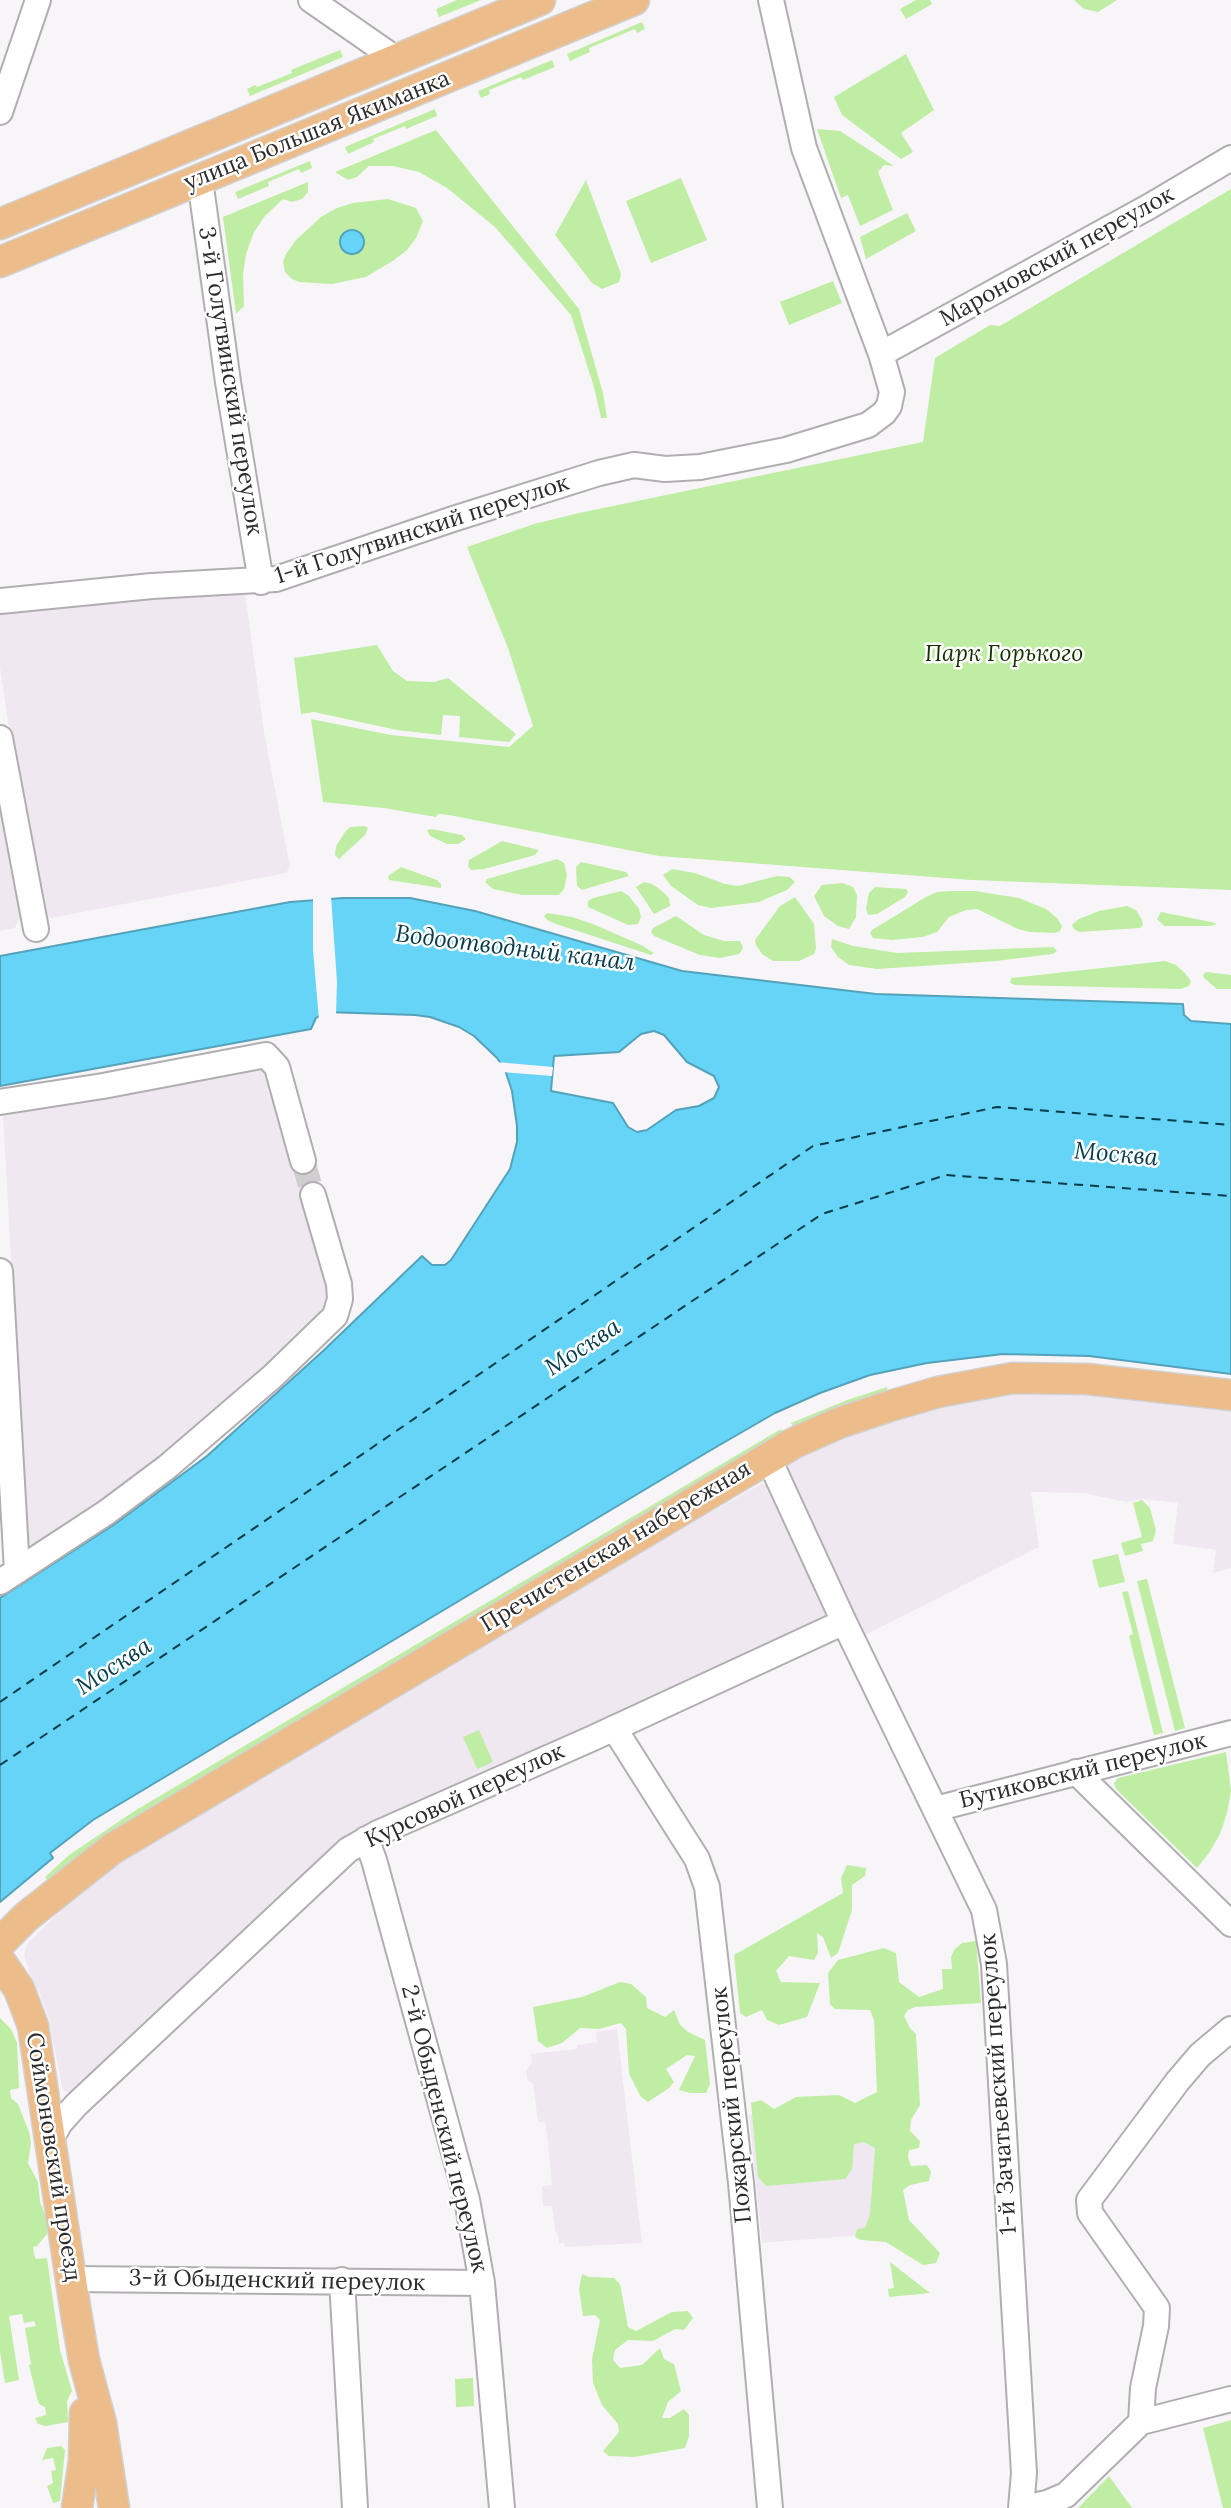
<!DOCTYPE html>
<html>
<head>
<meta charset="utf-8">
<style>
	body { margin:0 }
	canvas { display:block; background:#f8f5f8 }
</style>
</head>
<body>
<canvas width="1231" height="2508"></canvas>
<script>
const ctx = document.querySelector('canvas').getContext('2d');
ctx.lineJoin = 'round';
function fillPath(path, color) {
  ctx.fillStyle = color;
  ctx.fill(path, 'evenodd');
}
function shape(rows) {
  const path = new Path2D();
  for (const r of rows) {
    if (r.length === 3) {
      path.moveTo(r[0] + r[2], r[1]);
      path.arc(r[0], r[1], r[2], 0, 2 * Math.PI);
      continue;
    }
    path.moveTo(r[0], r[1]);
    for (let i = 2; i < r.length; i += 2) path.lineTo(r[i], r[i + 1]);
  }
  return path;
}
function trace(path, color, width, dash) {
  ctx.strokeStyle = color;
  ctx.lineWidth = width;
  ctx.lineCap = dash ? 'butt' : 'round';
  ctx.setLineDash(dash || []);
  ctx.stroke(path);
}
function label(font, color, halo, rows, align = 'center') {
  ctx.font = font + ' Lora,serif';
  ctx.lineWidth = 5;
  ctx.setLineDash([]);
  ctx.textBaseline = 'middle';
  ctx.strokeStyle = halo;
  ctx.fillStyle = color;
  for (const [text, x, y, turn = 0] of rows) {
    ctx.save();
    ctx.translate(x, y);
    ctx.rotate((+turn || 0) * Math.PI / 180);
    ctx.textAlign = isNaN(turn) ? turn : align;
    if (halo) ctx.strokeText(text, 0, 0);
    ctx.fillText(text, 0, 0);
    ctx.restore();
  }
}
fillPath(shape([
	[241,590,245,593,264,732,290,867,286,873,46,919,14,764,0,667,0,608],
	[0,796,20,917,15,928,0,931],
	[269,1062,330,1288,327,1311,183,1445,37,1549,27,1542,3,1117,5,1113,137,1087,151,1091],
	[1052,1388,1231,1406,1231,1568,1213,1573,1216,1550,1173,1544,1178,1503,1142,1499,1126,1502,1084,1493,1031,1492,1039,1547,861,1637,786,1474,785,1464,848,1436,852,1428,930,1404],
	[763,1483,770,1488,831,1616,360,1834,72,2093,63,2091,48,2016,39,1992,32,1982,24,1955,27,1944,73,1898,120,1863,304,1747,629,1558],
	[617,2029,642,2243,565,2247,564,2243,559,2243,558,2234,555,2231,552,2206,543,2206,542,2186,552,2185,548,2143,545,2121,538,2122,533,2084,527,2080,526,2071,532,2062,531,2054,577,2049,577,2045,597,2042,596,2032],
	[888,2105,899,2232,762,2243,749,2115]
]), '#f0e8f1');
fillPath(shape([
	[457,0,481,0,439,17,436,9],
	[916,0,930,0,932,4,906,19,900,9],
	[1074,0,1117,0,1098,12,1084,9],
	[642,22,645,29,637,33,635,29,589,48,590,52,570,61,567,54],
	[340,50,343,57,250,96,247,89,255,85,257,87,292,73,291,70],
	[906,54,934,110,901,133,913,152,901,159,842,115,834,97],
	[552,60,555,67,523,80,521,77,489,90,490,94,481,98,478,91],
	[435,109,437,116,406,129,405,126,373,139,374,142,348,154,345,147],
	[817,129,840,131,894,166,884,165,878,172,893,210,860,226,848,195,841,198],
	[436,130,579,309,603,393,607,418,601,418,594,387,571,315,495,227,447,188,419,172,393,166,369,166,357,177,348,180,335,172],
	[310,161,312,168,301,173,299,169,268,182,269,186,238,199,235,192],
	[681,178,707,240,651,263,626,201],
	[586,180,621,274,619,282,602,289,592,283,555,235],
	[308,182,308,192,302,199,292,202,283,199,265,216,254,232,246,254,243,275,244,306,236,314,223,217],
	[1231,189,1231,890,972,880,659,856,449,815,438,814,436,817,384,808,323,802,311,719,391,735,509,747,533,726,508,648,467,547,534,524,579,513,923,442,935,358,990,325,1000,326],
	[388,199,416,208,423,221,416,238,407,250,394,260,366,277,332,284,299,282,292,279,285,272,283,262,286,254,296,240,321,217,337,208,353,203],
	[907,213,916,231,866,259,860,237],
	[833,281,842,303,789,325,780,302],
	[377,645,393,671,407,681,434,682,448,678,516,734,509,742,459,737,460,716,443,715,441,735,397,730,314,712,301,714,294,658],
	[364,826,368,828,365,835,339,859,335,855,336,846,345,832,350,827],
	[431,829,462,835,466,839,458,844,447,844,430,836,427,830],
	[502,841,539,850,535,855,484,869,471,870,468,866,469,860],
	[557,859,564,863,567,875,564,889,559,895,522,895,493,889,485,882,487,879],
	[581,862,626,872,629,876,582,890,577,886,576,867],
	[401,867,437,880,441,884,441,888,389,880,388,876],
	[672,869,695,873,725,884,738,886,777,876,790,877,795,882,787,890,759,902,711,908,698,905,671,886,663,875],
	[644,882,652,884,661,890,669,898,670,906,654,914,636,887],
	[842,883,853,887,857,895,856,917,849,929,838,926,824,916,814,896,822,885],
	[875,887,906,889,908,892,905,897,877,914,868,915,866,909,869,893],
	[621,891,629,896,639,909,641,917,638,924,628,925,588,907,588,901,593,898],
	[950,891,975,891,1019,898,1046,909,1057,918,1062,926,1060,931,1055,933,1030,932,1018,929,977,909,966,910,949,917,937,932,923,937,892,940,873,938,870,933,872,930,926,897,937,892],
	[795,897,814,924,816,949,814,954,799,961,773,961,762,954,756,945,755,940,780,906],
	[1127,906,1136,910,1142,920,1143,925,1140,928,1079,932,1074,929,1072,925,1079,919,1099,911],
	[1161,912,1211,922,1217,924,1210,926,1164,926,1157,919],
	[547,913,572,917,593,924,641,945,654,953,651,955,556,924,547,920,544,916],
	[676,916,704,935,724,941,740,941,743,947,742,950,739,954,720,958,700,955,654,936,651,932,653,928],
	[832,939,853,946,897,953,1053,947,1057,951,1053,954,996,961,877,969,849,965,838,957,831,947],
	[1165,961,1176,965,1185,973,1191,981,1189,986,1181,989,1015,985,1010,983,1011,978],
	[1206,972,1231,975,1231,989,1217,989,1204,978,1203,975],
	[887,1387,889,1395,795,1431,791,1423,847,1400],
	[781,1429,785,1436,50,1882,45,1877,69,1855,136,1810],
	[1142,1500,1150,1508,1156,1530,1153,1541,1141,1544,1143,1551,1125,1556,1121,1543,1142,1537,1133,1503],
	[1118,1554,1125,1582,1099,1588,1092,1560],
	[1147,1579,1185,1728,1175,1731,1137,1581],
	[1128,1591,1163,1733,1154,1735,1129,1636,1133,1634,1122,1592],
	[479,1730,493,1762,477,1769,463,1737],
	[1226,1752,1231,1791,1227,1813,1220,1834,1209,1853,1197,1868,1116,1789,1114,1783,1118,1778],
	[847,1865,866,1868,865,1876,852,1885,852,1910,838,1953,831,1958,823,1937,817,1933,818,1953,814,1960,789,1956,776,1971,781,1982,820,1983,807,2017,779,2025,767,2020,762,2010,746,2017,740,2013,734,1955,843,1893,841,1878],
	[976,1941,981,2003,915,2007,908,2010,904,2016,910,2028,916,2034,920,2105,911,2120,910,2131,920,2141,919,2148,909,2150,908,2157,911,2166,927,2165,931,2172,929,2181,910,2185,903,2190,909,2220,940,2253,936,2263,923,2265,886,2242,861,2240,855,2237,857,2229,865,2228,870,2214,875,2148,864,2142,854,2144,852,2169,845,2179,766,2186,758,2177,751,2103,761,2100,774,2109,796,2097,839,2095,855,2103,877,2092,874,2020,870,2010,835,2009,830,2004,828,1973,838,1960,884,1948,896,1953,899,1982,919,1997,943,1989,942,1969,952,1969,951,1957,954,1950,962,1943],
	[620,1982,631,1984,646,1997,647,2008,665,2017,674,2010,680,2025,688,2032,705,2040,710,2084,706,2093,690,2093,679,2090,695,2056,687,2055,666,2069,674,2082,669,2088,648,2102,641,2097,629,2074,626,2029,621,2023,599,2029,580,2028,562,2043,547,2048,538,2041,533,2007,582,1997],
	[0,2018,11,2029,17,2043,19,2088,10,2090,11,2098,18,2104,29,2132,31,2143,28,2163,38,2182,40,2202,48,2223,47,2234,37,2246,33,2247,34,2254,36,2259,47,2258,60,2350,72,2391,67,2401,68,2422,46,2426,38,2424,35,2418,46,2415,45,2407,39,2404,37,2398,29,2365,31,2364,25,2328,36,2326,34,2321,24,2323,22,2314,9,2316,19,2380,5,2383,0,2352],
	[890,2262,930,2293,889,2297,888,2289,894,2288],
	[582,2274,589,2277,614,2278,620,2284,628,2327,636,2331,672,2312,688,2311,693,2318,684,2330,675,2329,653,2341,628,2340,615,2350,613,2360,620,2368,642,2365,660,2348,664,2359,674,2364,681,2391,668,2402,662,2418,670,2418,684,2409,689,2415,689,2436,685,2448,634,2457,609,2456,603,2451,619,2432,618,2424,602,2405,593,2383,592,2359,600,2320,595,2315,583,2316,579,2289],
	[473,2378,474,2406,456,2407,455,2379],
	[1231,2420,1231,2508,1223,2508,1203,2428],
	[61,2446,65,2450,60,2501,53,2503,47,2486,53,2483,51,2471,56,2470,53,2458,42,2460,47,2448],
	[1109,2476,1132,2508,1078,2508]
]), '#bfeda3');
const water = shape([
	[352,242,12],
	[343,898,410,898,475,911,682,971,876,994,1183,1004,1184,1015,1191,1021,1231,1024,1231,1374,1089,1356,1003,1354,927,1363,870,1375,820,1393,775,1413,711,1450,93,1820,50,1853,53,1858,0,1902,0,1598,115,1524,207,1456,323,1351,422,1256,432,1265,445,1265,451,1260,510,1169,517,1142,517,1126,512,1091,505,1070,497,1058,474,1036,459,1027,430,1017,415,1015,326,1012,316,1018,311,1029,0,1086,0,956,290,902,343,898],
	[654,1031,664,1035,687,1062,714,1076,719,1087,714,1098,699,1106,676,1110,647,1130,637,1132,628,1127,613,1103,551,1091,554,1056,619,1052,641,1034,654,1031]
]);
fillPath(water, '#65d4f7');
trace(water, '#54a2ba', 2);
fillPath(shape([
	[331,896,337,982,336,1015,327,1015,319,1020,313,950,313,897],
	[496,1062,553,1067,552,1076,502,1072]
]), '#f8f5f8');
trace(shape([
	[0,1702,813,1146,997,1107,1231,1125],
	[0,1765,822,1214,946,1175,1231,1196]
]), '#073c4a', 2, [9, 7]);
trace(shape([
	[303,1161,313,1195]
]), '#cfcdcf', 24, [24, 12]);
const minor = shape([
	[311,0,396,59],
	[0,112,38,0],
	[200,180,228,382,261,582],
	[881,354,1150,206,1231,158],
	[0,601,152,586,276,579,453,519,599,473,634,465,665,469,700,467,786,450,868,425,884,413,889,406,892,392,881,354,804,148,771,0],
	[0,738,36,929],
	[0,1102,103,1086,266,1055,277,1067,303,1161],
	[0,1271,17,1571],
	[768,1457,844,1622,984,1910,994,1964,1024,2473,1021,2508],
	[0,1582,107,1512,167,1467,273,1376,335,1316,340,1299,339,1284,313,1195],
	[614,1728,697,1859,707,1887,741,2183,770,2508],
	[1076,1772,1231,1924],
	[935,1809,1231,1733],
	[366,1839,374,1860,467,2200,482,2283,502,2508],
	[51,2139,60,2123,76,2105,348,1850,378,1833,593,1738,844,1622],
	[71,2279,482,2283],
	[342,2280,355,2508],
	[1141,2422,1231,2399],
	[1023,2508,1047,2503,1066,2495,1141,2422,1143,2388,1156,2326,1157,2308,1090,2213,1089,2200,1177,2082,1200,2055,1231,2029]
]);
const major = shape([
	[0,224,540,0],
	[0,262,634,0],
	[0,1943,26,1917,112,1849,794,1443,839,1423,890,1406,938,1392,1013,1378,1087,1379,1231,1395],
	[0,1961,19,1989,33,2026,76,2313,84,2360,101,2423,114,2508],
	[77,2508,84,2461,85,2413]
]);
trace(minor, '#b1aeb1', 28);
trace(major, '#d1d1d1', 33);
trace(minor, '#fff', 24);
trace(major, '#ecbc8a', 30);
label('23px', '#2d2c2d', '#fff', [
	["улица Большая Якиманка",317,131,-22],
	["Мароновский переулок",1057,257,-29],
	["3-й Голутвинский переулок",230,381,81],
	["1-й Голутвинский переулок",422,530,-18],
	["Пречистенская набережная",616,1547,-31],
	["Бутиковский переулок",1083,1771,-14],
	["Курсовой переулок",465,1796,-25],
	["1-й Зачатьевский переулок",999,2084,-94],
	["Пожарский переулок",732,2105,-96],
	["2-й Обыденский переулок",444,2129,76],
	["Соймоновский проезд",53,2157,81],
	["3-й Обыденский переулок",277,2281,1]
]);
label('italic 23px', '#163200', '#fff', [
	["Парк Горького",1004,654]
]);
label('italic 24px', '#073c4a', '#fff', [
	["Водоотводный канал",515,949,7],
	["Москва",1116,1155,5],
	["Москва",583,1348,-33],
	["Москва",114,1667,-33]
]);
</script>
</body>
</html>
